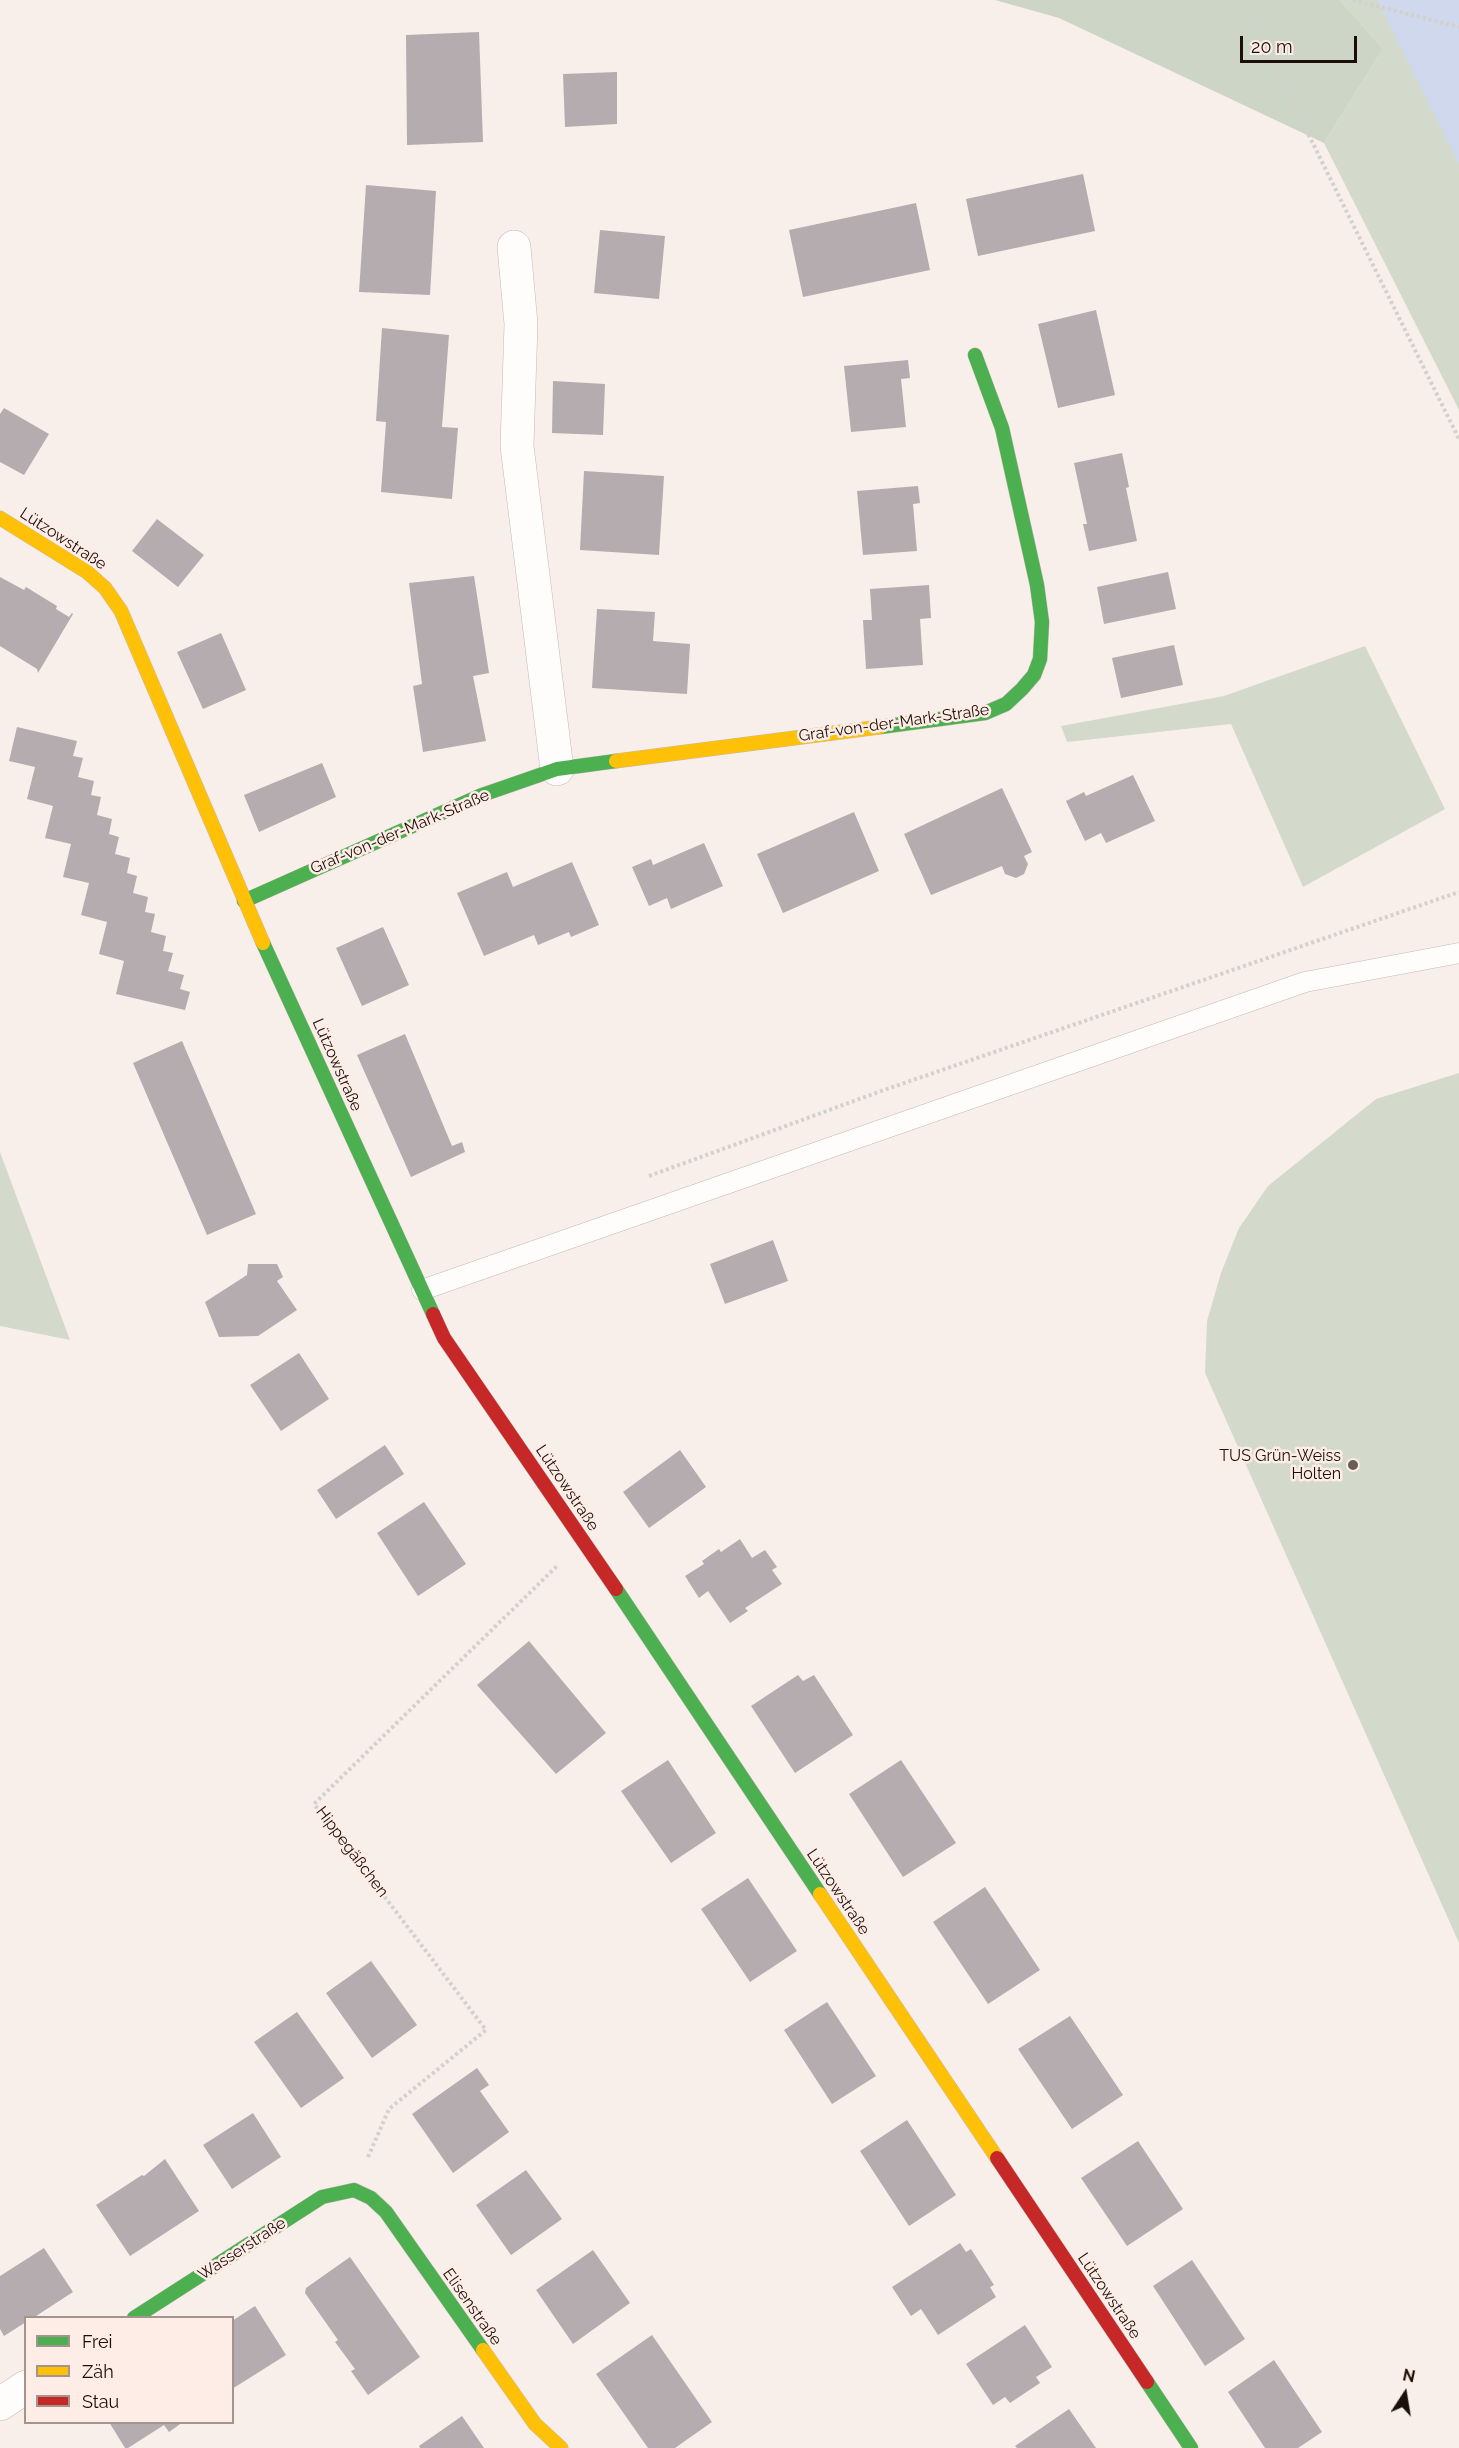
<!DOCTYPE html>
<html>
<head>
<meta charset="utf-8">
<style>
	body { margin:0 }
	#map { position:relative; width:1459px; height:2448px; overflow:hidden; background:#f8efeb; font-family:Raleway,sans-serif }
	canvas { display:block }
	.legend { position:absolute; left:24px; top:2316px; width:210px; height:108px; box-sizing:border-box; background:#fdede6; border:2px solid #a3948e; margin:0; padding:8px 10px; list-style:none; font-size:18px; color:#1c0f09 }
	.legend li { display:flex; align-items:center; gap:12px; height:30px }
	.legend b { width:30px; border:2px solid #a3948e }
	.north { position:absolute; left:1375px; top:2364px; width:60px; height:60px; -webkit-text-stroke:4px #fdede6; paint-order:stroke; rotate:12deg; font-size:16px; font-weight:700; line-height:24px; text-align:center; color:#1c0f09 }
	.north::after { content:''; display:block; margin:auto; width:21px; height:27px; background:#1c0f09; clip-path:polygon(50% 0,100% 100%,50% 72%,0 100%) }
	.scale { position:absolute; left:1240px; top:36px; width:117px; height:27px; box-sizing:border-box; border:3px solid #1c0f09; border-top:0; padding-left:8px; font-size:18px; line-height:21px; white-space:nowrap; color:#1c0f09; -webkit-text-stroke:4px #fdede6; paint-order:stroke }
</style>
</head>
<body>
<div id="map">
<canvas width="1459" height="2448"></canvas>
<ul class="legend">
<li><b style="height:8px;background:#4caf50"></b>Frei</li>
<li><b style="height:8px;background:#ffc107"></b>Zäh</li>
<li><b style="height:8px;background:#c62828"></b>Stau</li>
</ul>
<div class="north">N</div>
<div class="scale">20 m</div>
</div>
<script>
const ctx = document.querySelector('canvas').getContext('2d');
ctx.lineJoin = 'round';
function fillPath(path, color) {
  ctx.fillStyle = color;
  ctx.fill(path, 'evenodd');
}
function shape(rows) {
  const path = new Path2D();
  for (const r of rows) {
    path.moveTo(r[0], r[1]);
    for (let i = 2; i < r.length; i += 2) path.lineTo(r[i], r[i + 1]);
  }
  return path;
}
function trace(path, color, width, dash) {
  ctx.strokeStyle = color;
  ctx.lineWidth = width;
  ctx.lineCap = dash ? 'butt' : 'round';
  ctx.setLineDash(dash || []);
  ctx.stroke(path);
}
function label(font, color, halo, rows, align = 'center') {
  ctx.font = font + ' Raleway,sans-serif';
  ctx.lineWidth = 5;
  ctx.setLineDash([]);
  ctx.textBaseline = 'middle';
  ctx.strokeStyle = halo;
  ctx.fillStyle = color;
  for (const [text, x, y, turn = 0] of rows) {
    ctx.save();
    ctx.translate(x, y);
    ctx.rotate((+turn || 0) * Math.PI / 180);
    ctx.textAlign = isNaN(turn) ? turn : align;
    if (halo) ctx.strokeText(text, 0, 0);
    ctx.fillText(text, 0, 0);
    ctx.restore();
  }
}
fillPath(shape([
	[1340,0,1459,0,1459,410,1324,143,1383,49],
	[1365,646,1445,809,1303,887,1231,724,1067,742,1061,726,1224,696],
	[1459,1073,1459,1943,1205,1373,1207,1321,1221,1273,1239,1228,1268,1186,1376,1099],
	[0,1152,70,1340,0,1326]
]), '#d3dacc');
fillPath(shape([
	[995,0,1340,0,1383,49,1324,143,1059,18]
]), '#cdd6c6');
fillPath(shape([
	[1377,0,1459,0,1459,164]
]), '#cfd8ec');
fillPath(shape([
	[479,32,483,142,407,145,406,35],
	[617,72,617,124,565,127,563,74],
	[1083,174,1095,231,978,256,966,199],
	[366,185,436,191,430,295,359,292],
	[916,203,930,270,803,297,789,230],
	[600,230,665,236,659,299,594,293],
	[1096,310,1115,395,1058,408,1038,324],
	[382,328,449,335,442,427,458,428,452,499,381,492,386,422,376,421],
	[908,360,910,378,901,379,906,427,851,432,844,366],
	[553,381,605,384,603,435,552,433],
	[4,408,49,434,24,475,0,462,0,414],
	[1122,453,1129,487,1126,488,1137,541,1089,551,1083,524,1087,524,1074,463],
	[584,471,664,476,659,555,580,550],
	[918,486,920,503,913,504,917,551,863,555,857,491],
	[157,519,204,555,178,587,132,551],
	[1168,572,1176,609,1104,624,1097,587],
	[474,576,489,673,473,676,486,741,423,752,413,686,422,684,409,583],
	[0,577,24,590,26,587,57,606,56,609,69,617,72,613,73,614,38,673,37,669,0,646],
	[929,585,931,618,920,619,923,665,866,669,863,620,872,620,870,589],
	[597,609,655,612,653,641,690,644,687,694,592,688],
	[221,633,246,690,203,709,177,652],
	[1174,645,1183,685,1121,698,1112,658],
	[17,727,77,741,73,756,83,758,78,777,94,781,91,795,101,797,97,815,112,819,109,834,119,837,115,854,130,858,127,873,137,876,133,893,148,897,145,912,155,914,151,932,166,936,163,951,173,953,168,971,184,975,180,989,190,992,185,1010,116,994,124,961,99,954,107,922,81,915,89,883,63,877,71,844,45,838,53,806,27,799,35,767,9,761],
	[322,763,336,797,259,832,244,795],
	[1133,775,1155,821,1106,843,1101,833,1085,841,1066,801,1084,792,1086,796],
	[1002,788,1032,852,1024,856,1028,864,1024,874,1016,878,1005,874,1002,866,931,895,904,834],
	[854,812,879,871,783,913,757,854],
	[704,843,723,886,671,909,667,898,649,906,632,867,651,859,653,865],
	[572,862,599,925,571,937,569,932,538,945,534,935,484,956,457,893,507,872,513,887],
	[383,927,409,985,362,1006,336,948],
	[405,1034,452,1146,462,1142,465,1152,411,1177,357,1055],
	[182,1041,256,1214,207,1235,133,1063],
	[773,1240,788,1281,725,1304,710,1264],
	[248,1264,277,1264,283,1277,277,1281,297,1310,258,1336,219,1337,205,1302,247,1275],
	[299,1353,329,1399,281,1431,250,1385],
	[385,1445,404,1474,336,1519,317,1490],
	[680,1450,706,1487,649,1528,623,1492],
	[424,1502,466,1564,418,1596,377,1533],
	[740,1539,752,1558,765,1550,777,1567,772,1570,782,1584,745,1608,748,1611,730,1623,708,1591,699,1598,685,1576,704,1564,702,1561,719,1549,721,1552],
	[529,1641,606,1733,556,1774,477,1685],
	[798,1675,803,1681,814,1675,853,1735,795,1773,751,1706],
	[668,1760,716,1833,671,1863,621,1791],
	[901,1760,956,1843,903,1877,849,1794],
	[748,1878,797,1951,750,1982,701,1909],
	[985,1887,1040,1970,988,2004,933,1922],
	[371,1961,417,2025,372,2058,326,1993],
	[827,2002,876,2076,832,2104,784,2030],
	[297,2012,344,2078,301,2108,254,2042],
	[1070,2016,1123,2095,1072,2129,1018,2049],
	[477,2068,489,2085,480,2091,509,2132,453,2173,412,2114],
	[253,2113,281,2157,232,2189,203,2145],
	[907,2120,956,2195,909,2226,860,2151],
	[1138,2141,1183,2209,1127,2246,1081,2178],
	[165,2159,199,2211,130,2256,96,2205,142,2175,144,2176],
	[526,2170,562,2219,511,2255,476,2205],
	[960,2243,966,2252,971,2249,994,2285,990,2287,996,2297,938,2335,921,2309,911,2316,892,2287],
	[44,2248,73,2292,33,2318,26,2318,26,2322,4,2336,0,2329,0,2276],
	[593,2250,630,2303,573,2344,536,2290],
	[350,2257,420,2357,368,2395,351,2371,355,2369,335,2342,338,2340,305,2293,306,2288],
	[1192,2260,1245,2339,1205,2366,1153,2286],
	[255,2306,286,2355,232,2389,232,2321],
	[1025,2325,1052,2367,1036,2377,1040,2383,1010,2403,1005,2397,993,2405,966,2364],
	[652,2335,712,2422,675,2448,648,2448,596,2374],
	[1274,2360,1322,2432,1298,2448,1265,2448,1228,2392],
	[1069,2409,1096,2448,1017,2448,1015,2446],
	[462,2416,484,2448,420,2448,419,2446],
	[109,2422,183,2422,169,2432,164,2425,128,2448,125,2448]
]), '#b4acaf');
const lane = shape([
	[422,1290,1305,982,1459,953]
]);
const street = shape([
	[514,247,521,324,517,446,557,769],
	[0,2404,26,2387]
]);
const fast = shape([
	[880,727,985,713,1006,704,1022,689,1034,675,1040,659,1042,622,1037,585,1002,428,975,355],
	[244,901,482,795,557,769,616,761],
	[263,943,433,1314],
	[616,1589,820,1894],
	[134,2318,322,2197,354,2190,371,2198,386,2212,483,2350],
	[1147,2382,1191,2448]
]);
const slow = shape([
	[0,518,87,572,105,588,121,611,263,943],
	[616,761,880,727],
	[820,1894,997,2158],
	[483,2350,535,2424,561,2448]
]);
const jam = shape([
	[433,1314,444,1338,616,1589],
	[997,2158,1147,2382]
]);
trace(lane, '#c4b9b4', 21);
trace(street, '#c4b9b4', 34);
trace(fast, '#c4b9b4', 15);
trace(slow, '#c4b9b4', 15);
trace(jam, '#c4b9b4', 15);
trace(shape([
	[1242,0,1459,439],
	[1353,0,1459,27],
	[649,1176,884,1090,1459,892],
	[368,2157,389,2109,486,2030,314,1804,558,1565]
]), '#d3d0cd', 4, [3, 3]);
trace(lane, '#fefdfc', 20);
trace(street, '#fefdfc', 33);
trace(fast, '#4caf50', 14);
trace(slow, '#ffc107', 14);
trace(jam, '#c62828', 14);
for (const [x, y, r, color] of [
	[1353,1465,6,"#695d58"]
]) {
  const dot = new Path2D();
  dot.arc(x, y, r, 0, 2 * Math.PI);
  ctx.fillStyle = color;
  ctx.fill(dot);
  trace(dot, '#fdede6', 2);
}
label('16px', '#1c0f09', '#fdede6', [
	["Lützowstraße",63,539,33],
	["Graf-von-der-Mark-Straße",894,723,-8],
	["Graf-von-der-Mark-Straße",400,832,-23],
	["Lützowstraße",337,1065,66],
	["Lützowstraße",567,1488,56],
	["Hippegäßchen",352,1852,53],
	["Lützowstraße",838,1892,56],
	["Wasserstraße",242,2249,-33],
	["Lützowstraße",1109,2296,56],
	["Elisenstraße",472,2307,55]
]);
label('16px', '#1c0f09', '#fdede6', [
	["TUS Grün-Weiss",1341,1456],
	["Holten",1341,1474]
], 'right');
</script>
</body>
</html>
